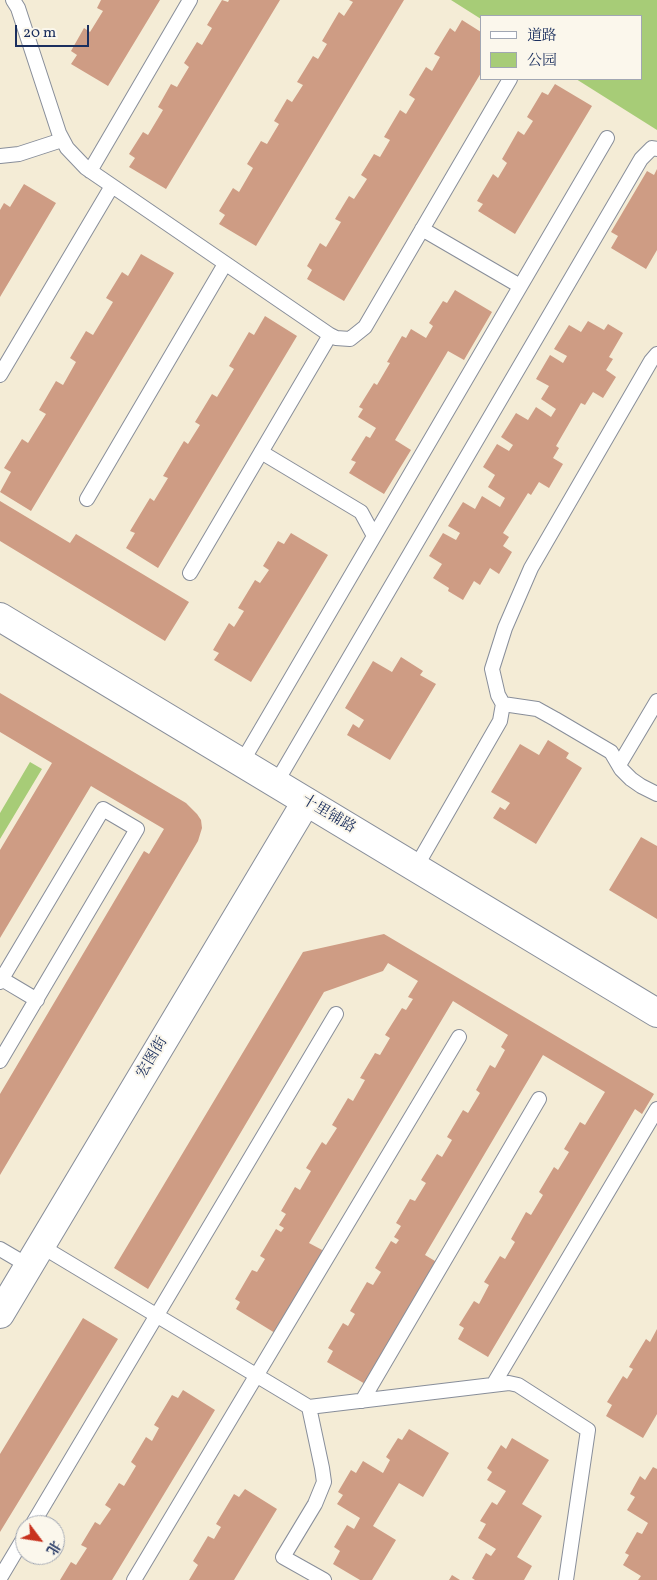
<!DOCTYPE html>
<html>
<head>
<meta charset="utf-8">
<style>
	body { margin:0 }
	#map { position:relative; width:657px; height:1580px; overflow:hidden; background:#f4ecd6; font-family:Vollkorn,"Noto Serif SC",serif }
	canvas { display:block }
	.legend { position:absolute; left:480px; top:15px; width:162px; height:65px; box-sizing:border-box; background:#fbf7ec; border:1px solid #a1a7b3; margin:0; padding:6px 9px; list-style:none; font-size:15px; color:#1b2f5e }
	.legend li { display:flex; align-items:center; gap:10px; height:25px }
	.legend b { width:25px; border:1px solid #a1a7b3 }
	.north { position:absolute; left:15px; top:1515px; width:50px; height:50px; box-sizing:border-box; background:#fbf7ec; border:1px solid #a1a7b3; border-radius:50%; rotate:121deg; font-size:14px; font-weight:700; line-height:20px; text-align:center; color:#1b2f5e }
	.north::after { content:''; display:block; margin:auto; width:18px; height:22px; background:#c8321e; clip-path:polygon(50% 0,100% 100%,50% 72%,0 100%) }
	.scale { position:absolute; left:15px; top:25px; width:74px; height:22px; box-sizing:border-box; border:2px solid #1b2f5e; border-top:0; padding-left:6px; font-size:15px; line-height:18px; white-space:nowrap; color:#1b2f5e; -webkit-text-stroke:4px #fbf7ec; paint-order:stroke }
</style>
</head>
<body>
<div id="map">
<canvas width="657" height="1580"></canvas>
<ul class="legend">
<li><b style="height:6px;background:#fff"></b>道路</li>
<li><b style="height:14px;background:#a7cc77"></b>公园</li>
</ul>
<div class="north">北</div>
<div class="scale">20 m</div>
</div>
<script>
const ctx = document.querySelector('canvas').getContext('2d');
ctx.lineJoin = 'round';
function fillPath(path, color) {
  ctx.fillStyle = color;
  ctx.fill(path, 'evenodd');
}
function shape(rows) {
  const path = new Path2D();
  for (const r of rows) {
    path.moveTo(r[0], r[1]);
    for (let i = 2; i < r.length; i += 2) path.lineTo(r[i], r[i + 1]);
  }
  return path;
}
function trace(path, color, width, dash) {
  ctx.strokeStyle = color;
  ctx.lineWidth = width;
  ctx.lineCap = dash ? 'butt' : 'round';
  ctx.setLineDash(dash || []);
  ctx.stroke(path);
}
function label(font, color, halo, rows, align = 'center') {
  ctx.font = font + ' Vollkorn,"Noto Serif SC",serif';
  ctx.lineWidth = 4;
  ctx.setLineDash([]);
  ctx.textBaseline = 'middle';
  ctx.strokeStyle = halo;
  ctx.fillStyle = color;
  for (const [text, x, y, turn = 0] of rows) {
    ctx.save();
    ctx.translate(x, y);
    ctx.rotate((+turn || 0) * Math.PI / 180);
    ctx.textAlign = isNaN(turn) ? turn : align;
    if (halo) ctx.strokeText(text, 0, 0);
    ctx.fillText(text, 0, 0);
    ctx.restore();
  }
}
fillPath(shape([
	[451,0,657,0,657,130,576,79,641,79,641,16,481,16,481,19],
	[30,762,42,769,0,839,0,813]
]), '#a7cc77');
fillPath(shape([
	[101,0,160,0,108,86,71,64,77,55,71,51,84,28,90,32,103,11,97,8],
	[222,0,228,2,229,0,280,0,166,189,129,167,135,158,129,154,143,132,148,135,163,110,158,107,171,84,177,87,189,67,184,63,197,42,202,45,212,28,207,25],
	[349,0,404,0,256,246,219,224,225,215,219,211,233,188,239,192,253,168,247,164,261,141,267,144,279,124,274,121,287,99,292,102,303,85,297,82,313,56,318,59,327,44,322,41,339,12,344,16,353,2],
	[462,20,481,32,481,73,344,301,307,279,312,270,307,266,320,243,326,247,341,222,335,219,349,196,354,199,367,179,361,175,374,154,380,157,390,140,384,137,400,110,406,114,415,99,409,95,426,67,432,71,440,57,434,54,450,28,455,32],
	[555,84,592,106,515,234,478,211,483,204,477,201,493,174,498,178,507,163,502,159,518,131,524,135,533,121,527,117,542,92,548,95],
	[657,169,657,250,646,269,611,248,618,236,611,232,647,171,654,175],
	[24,184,56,203,0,297,0,210,4,203,10,207],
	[141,254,174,273,31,511,0,492,11,472,4,468,22,439,28,443,46,414,39,410,56,381,63,385,76,362,70,358,86,331,93,335,113,302,106,298,122,272,128,276],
	[455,290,492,312,464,360,448,351,395,440,411,450,384,494,349,473,356,462,351,460,366,436,370,438,376,428,358,417,363,409,359,407,374,383,377,385,390,363,387,362,402,336,406,338,411,329,426,338,433,326,429,323,443,301,447,303],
	[265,316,297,336,158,568,126,548,135,533,130,531,150,498,154,501,168,478,163,476,184,441,188,444,200,425,195,422,212,394,217,397,234,369,229,366,249,332,254,335],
	[588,321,604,330,608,324,623,333,609,357,613,359,606,370,616,377,603,398,593,392,585,405,581,403,556,446,559,448,553,458,563,464,549,488,539,482,531,495,528,493,503,533,509,537,503,546,512,552,499,574,490,568,480,585,474,581,463,600,448,591,449,588,433,578,442,564,429,556,443,533,456,540,460,533,448,526,463,502,475,509,482,496,500,507,505,498,488,487,495,475,483,467,497,444,509,451,513,445,501,437,516,413,528,420,536,407,551,417,556,409,541,399,549,386,536,379,550,355,563,363,567,356,554,349,569,325,581,332],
	[0,501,70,543,76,534,189,602,165,641,0,541],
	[291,533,328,555,251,682,214,660,219,653,213,650,229,623,234,627,244,611,238,608,255,580,260,583,269,570,263,566,278,541,284,544],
	[401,657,423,671,420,675,436,684,390,760,347,735,353,724,359,728,364,720,345,708,373,661,392,672],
	[0,693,186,803,197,814,201,820,202,828,198,841,0,1175,0,1094,144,851,149,854,164,829,91,786,0,938,0,850,52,763,0,732],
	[548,740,569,753,566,758,582,768,536,844,493,818,500,807,505,810,510,803,491,792,520,744,539,755],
	[641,837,657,846,657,919,609,890],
	[384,934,654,1094,642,1114,635,1109,488,1357,458,1339,464,1328,459,1325,474,1301,479,1304,489,1285,484,1282,500,1256,505,1259,515,1242,511,1239,526,1212,531,1215,543,1195,539,1192,554,1167,558,1170,569,1152,564,1149,580,1122,585,1125,605,1092,543,1055,425,1255,440,1264,367,1385,327,1362,333,1351,328,1348,343,1323,348,1326,355,1314,350,1311,367,1282,373,1285,381,1272,375,1268,391,1241,396,1244,399,1240,394,1237,401,1226,396,1223,410,1199,415,1201,426,1183,421,1180,437,1154,442,1157,452,1140,447,1137,463,1110,468,1113,480,1093,476,1090,490,1065,495,1068,505,1050,501,1047,508,1035,453,1001,309,1243,324,1251,275,1333,236,1309,240,1302,235,1299,252,1270,257,1272,265,1259,260,1256,276,1229,281,1232,284,1228,279,1225,286,1214,281,1211,295,1187,300,1190,311,1171,306,1168,322,1142,326,1145,337,1128,332,1125,348,1098,353,1101,365,1080,360,1078,375,1053,380,1055,390,1038,385,1035,402,1008,406,1010,413,999,408,997,418,981,388,963,383,971,324,992,148,1289,114,1268,303,952],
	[83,1318,118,1339,0,1532,0,1454],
	[657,1329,657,1414,643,1438,606,1416,612,1405,607,1402,623,1376,627,1379,633,1369,629,1367,646,1339,650,1342],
	[183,1390,215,1410,112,1580,60,1580,71,1562,76,1565,87,1548,81,1545,95,1522,100,1525,111,1509,105,1505,119,1483,124,1486,136,1466,131,1462,146,1437,152,1441,159,1428,154,1425,172,1395,178,1398],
	[409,1429,449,1453,423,1497,399,1483,373,1526,396,1540,372,1580,360,1580,333,1564,340,1551,334,1547,347,1525,354,1529,360,1518,337,1504,343,1495,338,1492,351,1470,356,1473,363,1461,383,1473,390,1460,386,1457,398,1438,402,1440],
	[512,1438,549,1460,522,1504,542,1516,517,1557,532,1566,524,1580,475,1580,472,1578,486,1553,491,1556,496,1549,478,1538,486,1524,480,1521,492,1502,497,1505,506,1491,487,1480,492,1472,487,1468,501,1445,506,1449],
	[653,1467,657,1469,657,1580,638,1580,641,1576,623,1565,629,1555,625,1553,637,1532,642,1534,648,1523,627,1510,635,1497,630,1494,640,1476,645,1480],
	[245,1489,277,1509,234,1580,189,1580,198,1565,193,1561,208,1536,214,1539,221,1527,216,1524,234,1494,239,1497],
	[452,1575,460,1580,449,1580]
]), '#ce9c84');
const service = shape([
	[13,0,18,8,59,133,67,148,86,168,330,335,336,338,350,339,365,327,510,79],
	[0,156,19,154,62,140],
	[90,171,190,0],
	[422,229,520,286],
	[0,375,112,186],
	[261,452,361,512,374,536],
	[87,499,225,264],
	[190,573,330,335],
	[503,704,537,709,555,719,611,752,621,769,631,779,641,786,657,794],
	[242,762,607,138],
	[619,765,657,701],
	[276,783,641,159,652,148,657,149],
	[416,867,500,721,503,704,498,695,492,669,505,628,531,568,651,361,657,354],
	[0,978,37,1000],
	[0,982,103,809,137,829,0,1061],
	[41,1246,309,1407,509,1383,518,1385,588,1430,566,1580],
	[0,1249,29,1266],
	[493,1385,657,1109],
	[362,1401,539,1099],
	[309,1407,322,1468,324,1482,315,1504,283,1557,324,1580],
	[32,1525,336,1014],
	[0,1578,25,1536],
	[134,1580,459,1037]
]);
const minor = shape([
	[0,1314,306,802]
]);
const tertiary = shape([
	[0,617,657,1013]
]);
trace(service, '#888e9a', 16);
trace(minor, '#888e9a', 30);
trace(tertiary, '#888e9a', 30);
trace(service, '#fff', 14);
trace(minor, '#fff', 28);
trace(tertiary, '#fff', 28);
label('15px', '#1b2f5e', '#fbf7ec', [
	["十里铺路",328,815,31],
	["宏图街",153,1058,-59]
]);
</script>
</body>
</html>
